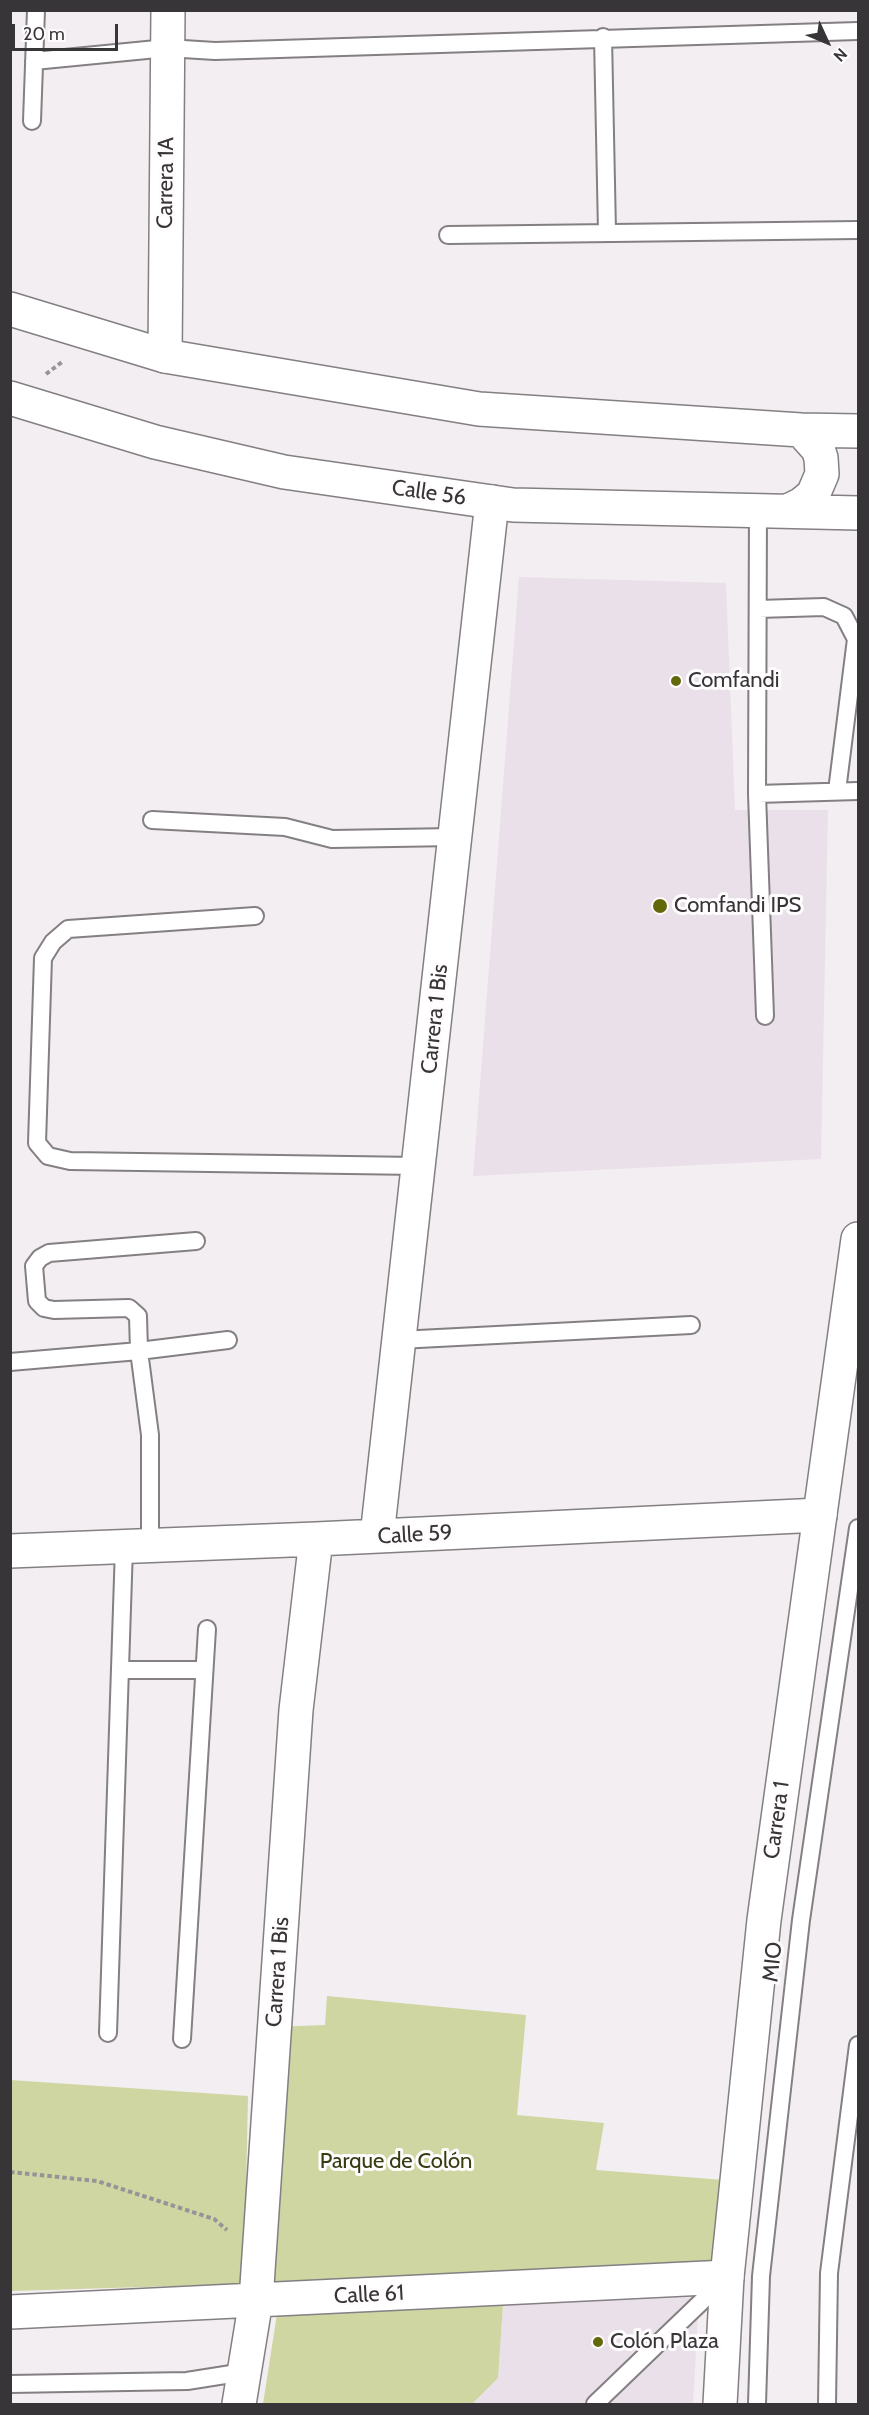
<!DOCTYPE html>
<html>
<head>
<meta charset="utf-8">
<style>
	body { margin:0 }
	#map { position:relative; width:869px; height:2415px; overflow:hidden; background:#f3eef2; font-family:Cabin,sans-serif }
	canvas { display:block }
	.frame { position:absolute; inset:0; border:12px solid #373537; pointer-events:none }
	.north { position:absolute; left:797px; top:12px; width:60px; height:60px; -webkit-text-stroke:4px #fffcfe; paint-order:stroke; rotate:134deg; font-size:16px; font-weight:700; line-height:24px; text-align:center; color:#373537 }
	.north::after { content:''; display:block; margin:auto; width:21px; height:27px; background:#373537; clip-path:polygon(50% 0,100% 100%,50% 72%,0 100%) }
	.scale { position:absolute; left:12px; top:24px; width:106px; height:27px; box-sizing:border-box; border:3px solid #373537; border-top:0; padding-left:8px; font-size:18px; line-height:21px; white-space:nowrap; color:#373537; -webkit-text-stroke:4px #fffcfe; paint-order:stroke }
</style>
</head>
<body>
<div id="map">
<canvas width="869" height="2415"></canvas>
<div class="frame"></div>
<div class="north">N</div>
<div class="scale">20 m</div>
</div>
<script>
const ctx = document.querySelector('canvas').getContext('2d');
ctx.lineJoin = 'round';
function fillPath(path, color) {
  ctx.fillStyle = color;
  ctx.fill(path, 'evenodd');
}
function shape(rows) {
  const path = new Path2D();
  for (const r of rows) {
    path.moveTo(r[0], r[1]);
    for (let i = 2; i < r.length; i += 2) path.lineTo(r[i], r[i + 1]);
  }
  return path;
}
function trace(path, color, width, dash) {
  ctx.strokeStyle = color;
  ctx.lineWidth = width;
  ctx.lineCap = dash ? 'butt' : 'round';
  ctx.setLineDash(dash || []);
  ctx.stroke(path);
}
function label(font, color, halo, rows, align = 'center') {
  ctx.font = font + ' Cabin,sans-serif';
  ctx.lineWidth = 6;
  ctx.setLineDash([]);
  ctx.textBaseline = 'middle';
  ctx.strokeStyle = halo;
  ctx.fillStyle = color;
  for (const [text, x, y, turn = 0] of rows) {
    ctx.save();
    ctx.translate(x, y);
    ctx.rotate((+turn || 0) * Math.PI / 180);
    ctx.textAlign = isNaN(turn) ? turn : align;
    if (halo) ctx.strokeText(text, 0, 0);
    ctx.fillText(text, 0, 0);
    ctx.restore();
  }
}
fillPath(shape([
	[519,577,726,583,735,810,828,810,821,1159,473,1176],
	[699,2297,693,2404,472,2404,498,2378,503,2305]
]), '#eae0e9');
fillPath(shape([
	[327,1996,526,2015,517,2115,604,2123,596,2170,737,2181,727,2277,256,2300,274,2027,325,2025],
	[10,2080,248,2096,244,2284,11,2291],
	[503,2305,498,2378,472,2404,263,2404,277,2314]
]), '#cfd6a2');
const lane = shape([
	[603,37,607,232],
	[34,61,167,48,215,51,858,31],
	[32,121,36,10],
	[448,235,858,230],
	[758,509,757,794,858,791],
	[758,609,824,607,844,616,856,639,837,791],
	[757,794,765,1016],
	[152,820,285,827,332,839,455,837],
	[255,916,68,929,53,942,43,958,37,1143,48,1156,70,1161,418,1166],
	[399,1340,691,1325],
	[10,1362,139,1351,228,1340],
	[150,1546,150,1435,139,1351,138,1316,129,1308,54,1310,44,1308,37,1301,34,1266,40,1258,49,1253,196,1241],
	[120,1670,204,1670],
	[108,2033,124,1547],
	[182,2039,207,1629],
	[10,2384,187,2381,244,2372],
	[595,2404,724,2280],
	[757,2404,761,2276,801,1920,858,1528],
	[827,2404,829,2273,858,2045]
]);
const street = shape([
	[165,356,168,10],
	[377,1536,492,502],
	[10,1551,316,1539,820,1515],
	[10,2312,727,2277],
	[239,2404,256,2300,296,1710,316,1539]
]);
const secondary = shape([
	[10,309,165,356,479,409,801,430,858,431],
	[10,398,155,442,284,472,513,505,858,513],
	[790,510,802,504,813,495,822,474,821,458,818,449,801,430]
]);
const primary = shape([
	[720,2404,727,2277,764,1920,858,1239]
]);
trace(lane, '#837f83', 20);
trace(street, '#837f83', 36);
trace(secondary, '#837f83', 36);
trace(primary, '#837f83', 36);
trace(shape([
	[46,374,62,362],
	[10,2172,97,2181,214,2219,227,2230]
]), '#979497', 4, [4.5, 3]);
trace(lane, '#fff', 16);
trace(street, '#fff', 33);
trace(secondary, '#fff', 33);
trace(primary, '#fff', 33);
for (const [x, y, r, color] of [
	[676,681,6,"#63690a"],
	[660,906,8,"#63690a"],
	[598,2342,6,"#63690a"]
]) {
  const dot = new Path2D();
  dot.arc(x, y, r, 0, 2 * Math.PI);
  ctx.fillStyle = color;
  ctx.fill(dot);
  trace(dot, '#fffcfe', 2);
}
label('22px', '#373537', '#fffcfe', [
	["Carrera 1A",166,183,-89],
	["Calle 56",429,493,8],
	["Carrera 1 Bis",435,1019,-84],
	["Calle 59",415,1535,-3],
	["Carrera 1",777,1820,-82],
	["MIO",773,1962,-84],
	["Carrera 1 Bis",278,1972,-86],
	["Calle 61",369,2295,-3]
]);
label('22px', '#373537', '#fffcfe', [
	["Comfandi",688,681],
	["Comfandi IPS",674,906],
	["Colón Plaza",610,2342]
], 'left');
label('22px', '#383c10', '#fffcfe', [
	["Parque de Colón",396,2162]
]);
</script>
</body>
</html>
